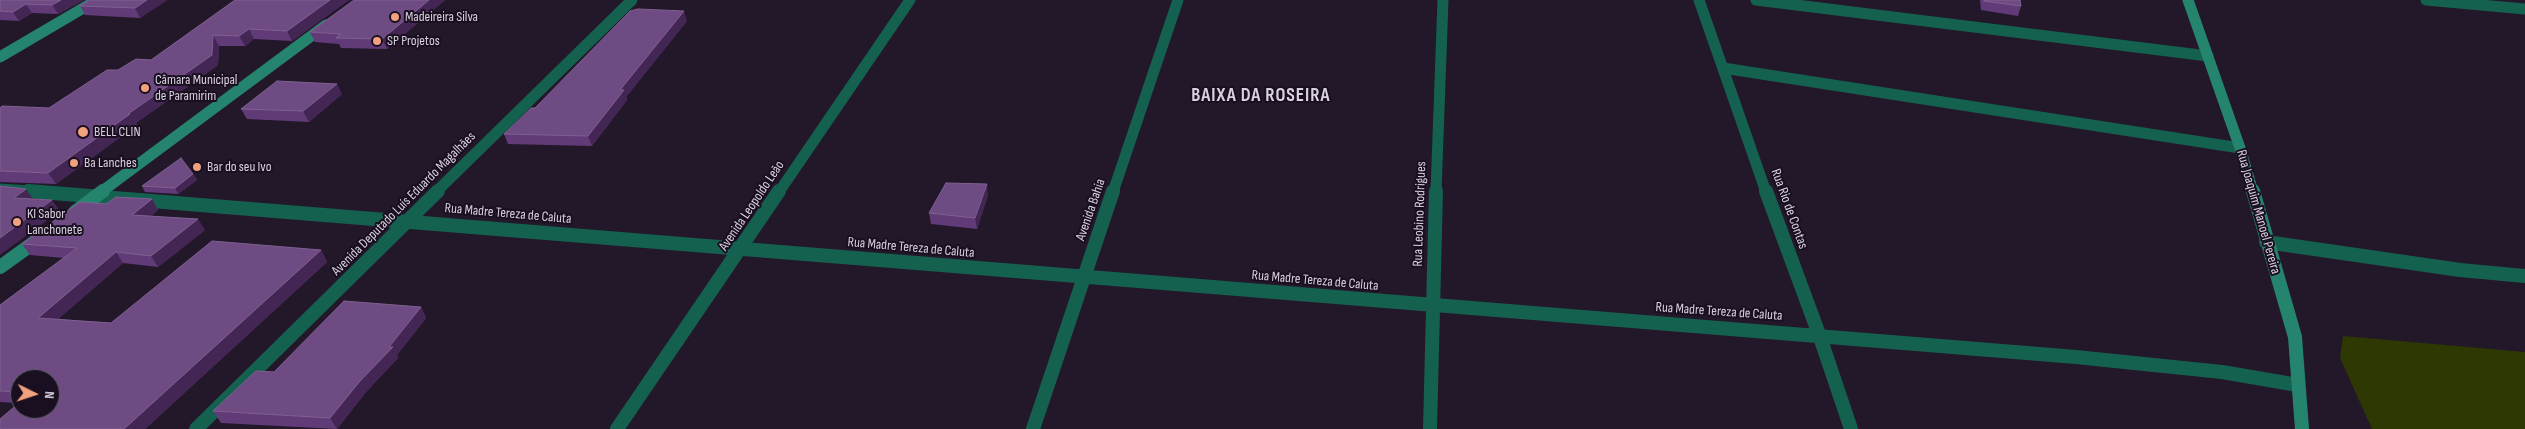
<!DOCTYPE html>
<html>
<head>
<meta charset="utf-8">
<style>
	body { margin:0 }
	#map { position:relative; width:2525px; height:429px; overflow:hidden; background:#23182a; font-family:"Sofia Sans Condensed",sans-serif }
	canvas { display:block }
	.north { position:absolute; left:10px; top:369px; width:50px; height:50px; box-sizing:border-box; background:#190f20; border:1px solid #665d6c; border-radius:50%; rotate:94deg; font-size:14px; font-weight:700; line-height:20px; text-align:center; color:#d9d1de }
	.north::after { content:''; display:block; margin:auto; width:18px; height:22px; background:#f2a17e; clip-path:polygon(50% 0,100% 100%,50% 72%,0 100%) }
</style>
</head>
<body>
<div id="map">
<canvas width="2525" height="429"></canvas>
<div class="north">N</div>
</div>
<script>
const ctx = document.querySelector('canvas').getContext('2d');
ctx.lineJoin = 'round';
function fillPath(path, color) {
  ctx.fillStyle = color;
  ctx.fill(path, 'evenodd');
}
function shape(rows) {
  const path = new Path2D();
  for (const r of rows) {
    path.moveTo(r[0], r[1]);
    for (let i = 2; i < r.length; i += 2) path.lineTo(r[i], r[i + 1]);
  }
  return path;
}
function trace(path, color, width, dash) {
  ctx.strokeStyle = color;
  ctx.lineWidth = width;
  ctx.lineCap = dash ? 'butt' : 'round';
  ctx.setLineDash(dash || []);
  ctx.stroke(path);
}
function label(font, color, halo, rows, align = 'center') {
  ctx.font = font + ' "Sofia Sans Condensed",sans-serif';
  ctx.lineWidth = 4;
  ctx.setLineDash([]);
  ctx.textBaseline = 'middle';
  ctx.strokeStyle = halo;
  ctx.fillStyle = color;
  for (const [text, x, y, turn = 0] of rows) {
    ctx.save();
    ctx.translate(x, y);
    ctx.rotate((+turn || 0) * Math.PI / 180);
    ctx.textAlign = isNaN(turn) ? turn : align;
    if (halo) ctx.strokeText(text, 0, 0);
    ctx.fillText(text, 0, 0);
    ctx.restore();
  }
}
fillPath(shape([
	[2343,336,2525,352,2525,429,2372,429,2340,358]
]), '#2d3802');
trace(shape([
	[1699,0,1766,192],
	[1756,0,2208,56],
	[2426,0,2525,9],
	[1723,68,2240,148],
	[0,189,43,192],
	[436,192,632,0],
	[779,192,910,0],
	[1113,192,1178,0],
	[1436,192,1443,0]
]), '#156150', 11);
trace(shape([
	[28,191,2076,357,2222,372,2298,385],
	[1766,191,1820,337,1851,429],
	[2266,242,2460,270,2525,276],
	[196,429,438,191],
	[617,429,779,191],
	[1033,429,1113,191],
	[1430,429,1436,191]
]), '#156150', 14);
trace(shape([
	[2188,0,2240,148,2253,192],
	[0,57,97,0],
	[101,192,326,25]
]), '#25846d', 11);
trace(shape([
	[2253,191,2295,337,2302,429],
	[75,212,103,191],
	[0,267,39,239]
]), '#25846d', 14);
fillPath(shape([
	[0,0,84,0,58,14,32,13,19,21,0,20],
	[89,0,167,0,140,18,85,15,80,6],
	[235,0,349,0,292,41,254,39,245,46,219,46,218,65,136,123,137,125,56,184,0,182,0,108,49,108,118,70,151,60],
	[445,0,387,49,341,48,339,44,315,42,310,32],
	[1980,0,2020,0,2021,6,2018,16,1981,10],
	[687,21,626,97,627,100,592,146,508,144,504,134,535,108],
	[342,94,309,122,247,119,241,109],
	[193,174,197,180,178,194,145,192,142,186],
	[988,195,977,229,931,224,929,213],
	[152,199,158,210,151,216,205,230,158,267,123,263,58,319,111,323,321,250,327,262,145,429,0,429,19,403,0,402,0,305,64,258,30,255,22,244,106,204],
	[20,379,50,379,20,409],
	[421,307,426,318,397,355,398,358,366,392,337,429,221,423,213,411,274,372]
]), '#613b78');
fillPath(shape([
	[61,0,84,0,58,14,52,5],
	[147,0,167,0,140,18,135,8],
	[330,0,349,0,292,41,287,31],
	[429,0,445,0,387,49,382,39],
	[26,4,32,13,19,21,13,12],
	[684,11,687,21,626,97,627,100,592,146,588,136,620,90],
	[249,29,254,39,245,46,239,36],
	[213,35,219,46,218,65,136,123,137,125,56,184,48,173,128,114],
	[337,84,342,94,309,122,303,111],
	[193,174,197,180,178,194,175,188],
	[987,184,988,195,977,229,975,218],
	[26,189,34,200,14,198],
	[152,199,158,210,139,226,132,215],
	[52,200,60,211,0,255,0,238],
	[198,219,205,230,158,267,151,256],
	[321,250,327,262,145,429,124,429],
	[116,252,123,263,46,329,38,318],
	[421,307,426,318,397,355,398,358,366,392,337,429,330,418]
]), '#432654');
const building = shape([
	[0,0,61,0,52,5,26,4,13,12,0,11,0,0],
	[89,0,147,0,135,8,80,6,89,0],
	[235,0,330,0,287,31,249,29,239,36,213,35,212,55,128,114,130,114,48,173,0,171,0,108,2,106,49,108,107,70,118,70,136,59,151,60,235,0],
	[354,0,429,0,382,39,336,38,341,34,310,32,354,0],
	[1984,0,2020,0,2021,6,1984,1,1984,0],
	[638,9,684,11,620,90,624,90,588,136,504,134,531,108,535,108,630,11,638,9],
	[277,81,337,84,303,111,241,109,277,81],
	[181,158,193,174,175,188,142,186,181,158],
	[946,183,987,184,975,218,929,213,946,183],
	[0,186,26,189,14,198,52,200,0,238,0,186],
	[116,197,152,199,132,215,198,219,151,256,116,252,38,318,111,323,212,241,321,250,124,429,0,429,0,419,20,402,20,409,50,409,50,379,20,379,20,392,0,391,0,305,77,248,22,244,80,202,106,204,116,197],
	[344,301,421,307,389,347,393,347,360,381,330,418,213,411,256,371,274,372,344,301]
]);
fillPath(building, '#6e4b83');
trace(building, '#7f6091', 1);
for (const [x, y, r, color] of [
	[395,17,5,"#f2a17e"],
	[377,41,5,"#f2a17e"],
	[145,88,5,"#f2a17e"],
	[83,132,6,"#f2a17e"],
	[74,163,5,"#f2a17e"],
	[197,167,5,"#f2a17e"],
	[17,222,5,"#f2a17e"]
]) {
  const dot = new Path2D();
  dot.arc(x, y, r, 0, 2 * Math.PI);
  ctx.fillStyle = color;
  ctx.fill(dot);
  trace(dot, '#190f20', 2);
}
label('14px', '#d9d1de', '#190f20', [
	["Madeireira Silva",405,17],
	["SP Projetos",387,41],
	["Câmara Municipal",155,80],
	["de Paramirim",155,96],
	["BELL CLIN",94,132],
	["Ba Lanches",84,163],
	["Bar do seu Ivo",207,167],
	["KI Sabor",27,214],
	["Lanchonete",27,230]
], 'left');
label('14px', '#d9d1de', '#190f20', [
	["Avenida Deputado Luís Eduardo Magalhães",404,204,-45],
	["Avenida Leopoldo Leão",752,206,-56],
	["Rua Rio de Contas",1789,209,70],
	["Avenida Bahia",1091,210,-71],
	["Rua Joaquim Manoel Pereira",2258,212,74],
	["Rua Madre Tereza de Caluta",508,214,5],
	["Rua Leobino Rodrigues",1420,214,-88],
	["Rua Madre Tereza de Caluta",911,248,5],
	["Rua Madre Tereza de Caluta",1315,281,5],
	["Rua Madre Tereza de Caluta",1719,312,4]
]);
ctx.letterSpacing = '1px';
label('bold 19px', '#d9d1de', '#190f20', [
	["BAIXA DA ROSEIRA",1261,96]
]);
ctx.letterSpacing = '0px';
</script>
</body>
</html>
